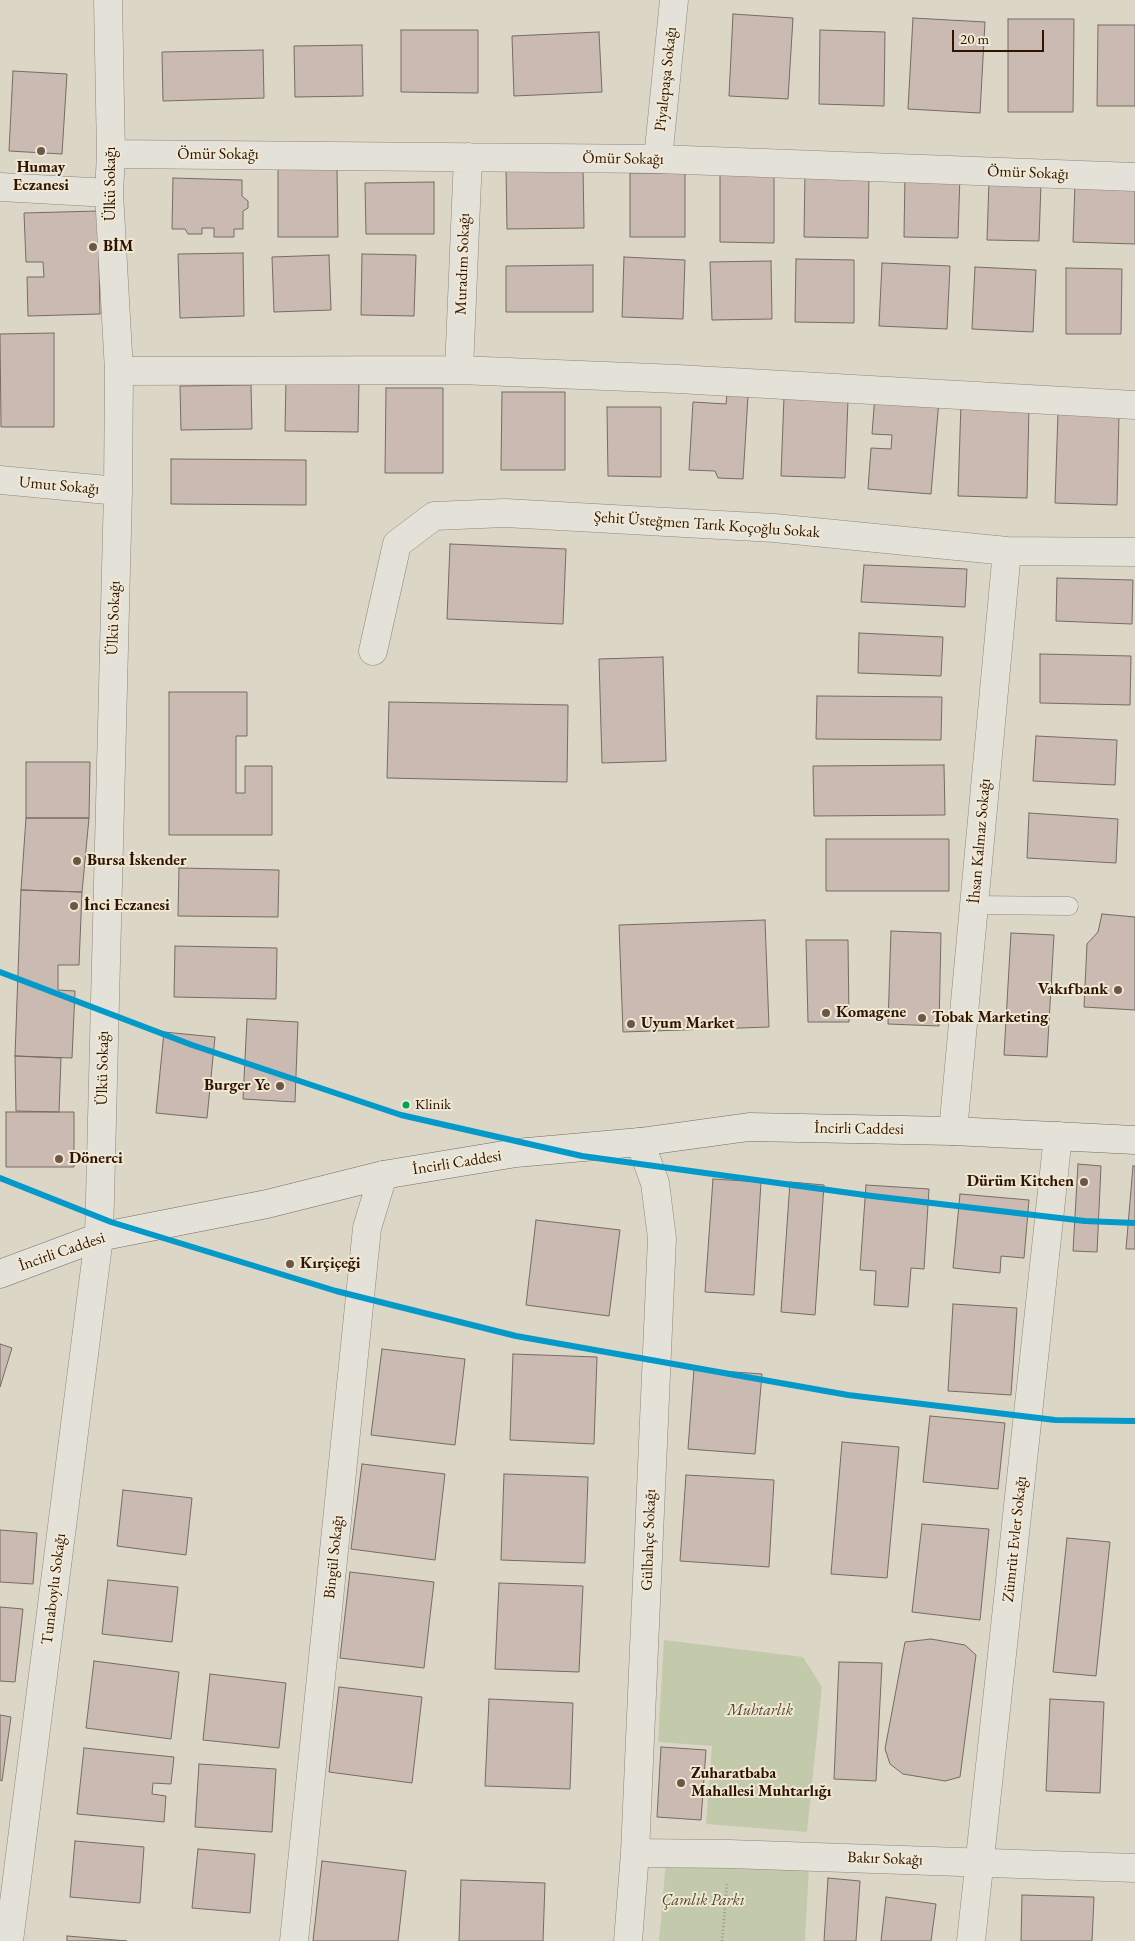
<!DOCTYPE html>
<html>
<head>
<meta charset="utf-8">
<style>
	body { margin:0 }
	#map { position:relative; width:1135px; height:1941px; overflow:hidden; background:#dcd6c6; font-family:"EB Garamond",serif }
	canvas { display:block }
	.scale { position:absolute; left:952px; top:30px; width:92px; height:22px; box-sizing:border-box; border:2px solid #301300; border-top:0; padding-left:6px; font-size:15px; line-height:18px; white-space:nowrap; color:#301300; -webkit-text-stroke:4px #eee8d4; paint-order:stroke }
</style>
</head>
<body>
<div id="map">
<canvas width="1135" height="1941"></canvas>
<div class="scale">20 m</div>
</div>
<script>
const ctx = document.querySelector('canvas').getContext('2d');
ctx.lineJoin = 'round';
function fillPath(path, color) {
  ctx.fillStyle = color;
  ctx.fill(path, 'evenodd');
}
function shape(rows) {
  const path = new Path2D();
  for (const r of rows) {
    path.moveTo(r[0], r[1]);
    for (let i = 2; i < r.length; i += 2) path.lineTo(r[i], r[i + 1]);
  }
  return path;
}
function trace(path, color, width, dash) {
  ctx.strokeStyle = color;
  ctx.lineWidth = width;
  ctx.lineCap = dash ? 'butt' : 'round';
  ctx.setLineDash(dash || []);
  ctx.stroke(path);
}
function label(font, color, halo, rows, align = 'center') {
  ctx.font = font + ' "EB Garamond",serif';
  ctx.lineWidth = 4;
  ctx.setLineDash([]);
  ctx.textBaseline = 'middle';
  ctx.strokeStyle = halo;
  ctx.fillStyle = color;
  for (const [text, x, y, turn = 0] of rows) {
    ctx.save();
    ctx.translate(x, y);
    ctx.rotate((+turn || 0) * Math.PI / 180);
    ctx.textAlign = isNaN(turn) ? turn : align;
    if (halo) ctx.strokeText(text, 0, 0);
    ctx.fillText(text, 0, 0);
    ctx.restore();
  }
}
fillPath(shape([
	[664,1640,803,1657,822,1687,807,1832,706,1824,712,1746,658,1742],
	[666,1860,809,1866,805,1941,659,1941]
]), '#c3caac');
const building = shape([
	[733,14,793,18,788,99,729,96,733,14],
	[913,18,985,22,980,113,908,109,913,18],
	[1008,19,1074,19,1073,112,1008,112,1008,19],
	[1098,25,1135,25,1135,106,1097,106,1098,25],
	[401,30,478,30,478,93,401,92,401,30],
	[820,30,885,32,884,106,819,104,820,30],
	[599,32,602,92,514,96,512,36,599,32],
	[362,45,363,96,295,97,294,46,362,45],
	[263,50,264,98,163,101,162,52,263,50],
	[13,71,67,74,62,154,9,151,13,71],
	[583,166,584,228,507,229,506,167,583,166],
	[278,169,337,169,338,237,278,237,278,169],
	[720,172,774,172,774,243,720,242,720,172],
	[630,173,685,173,685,237,630,237,630,173],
	[805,173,869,174,868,238,804,237,805,173],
	[905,174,960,175,958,238,904,237,905,174],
	[173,178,242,180,242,196,248,201,248,208,243,211,243,229,234,229,234,237,214,237,214,228,202,228,202,234,188,234,185,229,172,229,173,178],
	[989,181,1041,183,1039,241,987,240,989,181],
	[434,182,434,234,366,234,365,183,434,182],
	[1075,184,1135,186,1135,244,1073,242,1075,184],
	[98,211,100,314,28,316,27,277,44,277,43,262,26,262,24,213,98,211],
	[243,253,244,316,180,318,178,254,243,253],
	[362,254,416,255,414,316,361,315,362,254],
	[329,255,331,310,274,312,272,257,329,255],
	[624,257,685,260,683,319,622,317,624,257],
	[796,259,854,260,854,323,795,322,796,259],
	[771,261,772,319,712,320,710,262,771,261],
	[882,263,950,266,947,329,879,326,882,263],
	[593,265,593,312,506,312,506,266,593,265],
	[975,267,1036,270,1033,332,972,329,975,267],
	[1066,268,1122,269,1121,334,1066,334,1066,268],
	[54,333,54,427,1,427,0,334,54,333],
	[286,379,359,381,358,432,285,431,286,379],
	[251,385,252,429,181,430,180,386,251,385],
	[386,388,443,388,443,473,385,473,386,388],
	[502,392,565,392,565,470,501,470,502,392],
	[727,395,748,396,743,479,718,478,715,471,689,470,693,402,726,404,727,395],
	[875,395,939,400,931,494,868,489,871,448,891,449,892,435,872,434,875,395],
	[784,397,848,400,845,478,781,476,784,397],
	[961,403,1029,405,1027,498,958,496,961,403],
	[607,407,661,407,661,477,608,476,607,407],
	[1058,413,1119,415,1117,505,1055,503,1058,413],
	[171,459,306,460,306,505,171,504,171,459],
	[450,544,566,549,563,624,447,619,450,544],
	[864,565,967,569,965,607,861,602,864,565],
	[1057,578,1133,580,1132,624,1056,621,1057,578],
	[859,633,943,637,941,676,858,673,859,633],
	[1040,654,1131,656,1130,705,1040,703,1040,654],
	[663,657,666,761,602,763,599,659,663,657],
	[169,692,247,692,247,736,236,736,236,793,245,793,245,766,272,766,272,835,169,835,169,692],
	[817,696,942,697,941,740,816,739,817,696],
	[389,702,568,705,567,782,387,778,389,702],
	[1036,736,1117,740,1115,785,1033,781,1036,736],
	[26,762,90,762,89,818,26,818,26,762],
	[944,765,945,815,814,816,813,766,944,765],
	[1029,813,1118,819,1116,863,1027,858,1029,813],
	[26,818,89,818,82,892,21,890,26,818],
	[826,839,949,839,949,891,826,891,826,839],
	[179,868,279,870,278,917,178,916,179,868],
	[21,890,82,892,79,965,58,965,58,990,75,991,72,1058,15,1056,21,890],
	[1102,914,1135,917,1135,1010,1084,1007,1087,944,1098,932,1102,914],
	[765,920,769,1027,623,1032,619,925,765,920],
	[891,931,941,933,939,1026,888,1024,891,931],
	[1011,933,1054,935,1047,1057,1004,1055,1011,933],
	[806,940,848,940,849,1022,808,1022,806,940],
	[175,946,277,948,276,999,174,997,175,946],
	[247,1019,298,1022,295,1102,243,1099,247,1019],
	[164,1032,215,1037,207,1118,156,1113,164,1032],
	[15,1056,61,1058,59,1112,16,1111,15,1056],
	[6,1112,74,1112,74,1167,6,1167,6,1112],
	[1078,1164,1101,1166,1097,1252,1073,1251,1078,1164],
	[1133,1166,1135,1166,1135,1249,1126,1249,1133,1166],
	[713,1179,761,1182,754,1295,705,1292,713,1179],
	[790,1182,824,1185,815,1315,781,1312,790,1182],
	[866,1185,929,1189,924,1269,911,1268,908,1307,874,1305,876,1271,860,1270,866,1185],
	[960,1194,1029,1200,1024,1258,1001,1256,1000,1273,953,1268,960,1194],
	[536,1220,620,1230,609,1316,526,1305,536,1220],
	[953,1304,1017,1308,1011,1395,948,1391,953,1304],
	[0,1344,12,1348,0,1387,0,1344],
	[382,1349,465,1359,455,1445,371,1435,382,1349],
	[513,1354,597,1357,594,1444,510,1440,513,1354],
	[694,1369,762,1374,755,1454,688,1449,694,1369],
	[930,1416,1005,1423,998,1489,923,1482,930,1416],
	[842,1442,899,1447,887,1578,831,1574,842,1442],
	[362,1464,445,1474,435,1560,351,1549,362,1464],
	[504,1474,588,1477,585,1563,501,1560,504,1474],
	[686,1475,774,1480,769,1567,680,1561,686,1475],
	[123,1490,192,1498,186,1555,117,1546,123,1490],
	[922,1524,989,1529,980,1620,912,1612,922,1524],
	[0,1530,37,1533,33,1584,0,1582,0,1530],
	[1067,1538,1110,1542,1096,1676,1053,1672,1067,1538],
	[350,1572,434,1582,424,1668,340,1658,350,1572],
	[108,1580,178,1587,172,1642,102,1634,108,1580],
	[499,1583,583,1586,579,1672,495,1669,499,1583],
	[0,1607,23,1609,15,1682,0,1681,0,1607],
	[931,1639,965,1645,976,1655,960,1777,945,1781,903,1774,890,1764,885,1749,905,1642,931,1639],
	[94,1661,179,1672,171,1739,86,1728,94,1661],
	[839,1662,882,1663,876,1781,834,1779,839,1662],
	[210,1674,286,1683,279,1748,203,1740,210,1674],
	[339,1687,422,1697,412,1783,329,1772,339,1687],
	[489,1699,573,1703,570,1789,485,1786,489,1699],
	[1050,1699,1104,1702,1100,1793,1046,1791,1050,1699],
	[0,1715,11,1717,2,1781,0,1780,0,1715],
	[661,1747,706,1750,701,1820,657,1817,661,1747],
	[84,1748,174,1757,171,1784,153,1783,152,1794,166,1796,164,1822,77,1814,84,1748],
	[199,1764,276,1769,272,1832,195,1827,199,1764],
	[75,1841,144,1847,140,1903,70,1897,75,1841],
	[198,1849,255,1854,250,1913,192,1908,198,1849],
	[322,1861,406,1871,398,1941,313,1941,322,1861],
	[828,1878,860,1881,856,1941,824,1941,828,1878],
	[461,1880,545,1883,543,1941,459,1941,461,1880],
	[1022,1895,1094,1897,1092,1941,1021,1941,1022,1895],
	[886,1897,936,1904,931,1941,881,1941,886,1897],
	[67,1936,127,1941,67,1941,67,1936]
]);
fillPath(building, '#cbbab1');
trace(building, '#756c62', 1);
const service = shape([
	[974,905,1069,906]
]);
const minor = shape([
	[111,154,658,159,1135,177],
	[658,159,674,0],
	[0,187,109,193],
	[459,370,468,157],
	[119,371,459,370,678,379,1135,405],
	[0,480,118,491],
	[373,651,397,544,434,516,505,513,774,528,1007,551,1135,552],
	[953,1131,1007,551],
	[635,1853,729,1854,1135,1868],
	[9,1941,99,1237,118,491,119,371,109,193,111,154,108,0],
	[294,1941,367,1228,383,1175],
	[628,1941,635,1853,662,1238,655,1183,640,1142],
	[971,1941,1058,1136]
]);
const secondary = shape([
	[0,1274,99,1237,267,1204,383,1175,516,1153,640,1142,749,1127,953,1131,1135,1140]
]);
trace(service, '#8e877b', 19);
trace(minor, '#8e877b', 29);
trace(secondary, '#756c62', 29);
trace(shape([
	[722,1941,727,1884]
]), '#a19b93', 3, [1, 2.5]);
trace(service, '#e4e1d9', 18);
trace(minor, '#e4e1d9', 28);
trace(secondary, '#e4e1d9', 28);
trace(shape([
	[0,972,192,1045,401,1115,582,1156,872,1196,1085,1221,1135,1223],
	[0,1178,111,1222,336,1291,516,1336,848,1395,1055,1420,1135,1421]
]), '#0599ca', 6);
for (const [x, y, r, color] of [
	[41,151,5,"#6c5745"],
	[93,247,5,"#6c5745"],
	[77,861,5,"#6c5745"],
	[74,906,5,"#6c5745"],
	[1118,990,5,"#6c5745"],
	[826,1013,5,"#6c5745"],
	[922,1018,5,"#6c5745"],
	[631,1024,5,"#6c5745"],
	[280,1086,5,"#6c5745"],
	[406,1105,4.5,"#00a651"],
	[59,1159,5,"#6c5745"],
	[1084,1182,5,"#6c5745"],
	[290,1264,5,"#6c5745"],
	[681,1783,5,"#6c5745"]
]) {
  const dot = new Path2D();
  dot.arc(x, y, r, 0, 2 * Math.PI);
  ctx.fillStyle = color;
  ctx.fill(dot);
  trace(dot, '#eee8d4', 2);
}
label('15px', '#301300', '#eee8d4', [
	["Klinik",415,1105]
], 'left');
label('16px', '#301300', '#eee8d4', [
	["Piyalepaşa Sokağı",666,79,-84],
	["Ömür Sokağı",218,155],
	["Ömür Sokağı",623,159,1],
	["Ömür Sokağı",1028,173,2],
	["Ülkü Sokağı",111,184,-90],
	["Muradım Sokağı",463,264,-88],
	["Umut Sokağı",59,486,5],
	["Şehit Üsteğmen Tarık Koçoğlu Sokak",707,525,4],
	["Ülkü Sokağı",114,618,-88],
	["İhsan Kalmaz Sokağı",980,841,-85],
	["Ülkü Sokağı",103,1068,-89],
	["İncirli Caddesi",859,1129,1],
	["İncirli Caddesi",457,1163,-9],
	["İncirli Caddesi",62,1252,-19],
	["Zümrüt Evler Sokağı",1015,1539,-84],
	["Gülbahçe Sokağı",649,1540,-88],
	["Bingül Sokağı",334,1557,-84],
	["Tunaboylu Sokağı",54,1589,-83],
	["Bakır Sokağı",885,1859,2]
]);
label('bold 16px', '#301300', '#eee8d4', [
	["Humay",41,168,"center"],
	["Eczanesi",41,186,"center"],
	["BİM",103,247],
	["Bursa İskender",87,861],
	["İnci Eczanesi",84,906],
	["Vakıfbank",1108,990,"right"],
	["Komagene",836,1013],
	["Tobak Marketing",932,1018],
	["Uyum Market",641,1024],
	["Burger Ye",270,1086,"right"],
	["Dönerci",69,1159],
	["Dürüm Kitchen",1074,1182,"right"],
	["Kırçiçeği",300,1264],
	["Zuharatbaba",691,1774],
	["Mahallesi Muhtarlığı",691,1792]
], 'left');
label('italic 16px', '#56472d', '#eee8d4', [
	["Muhtarlık",760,1711],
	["Çamlık Parkı",703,1901]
]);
</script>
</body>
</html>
